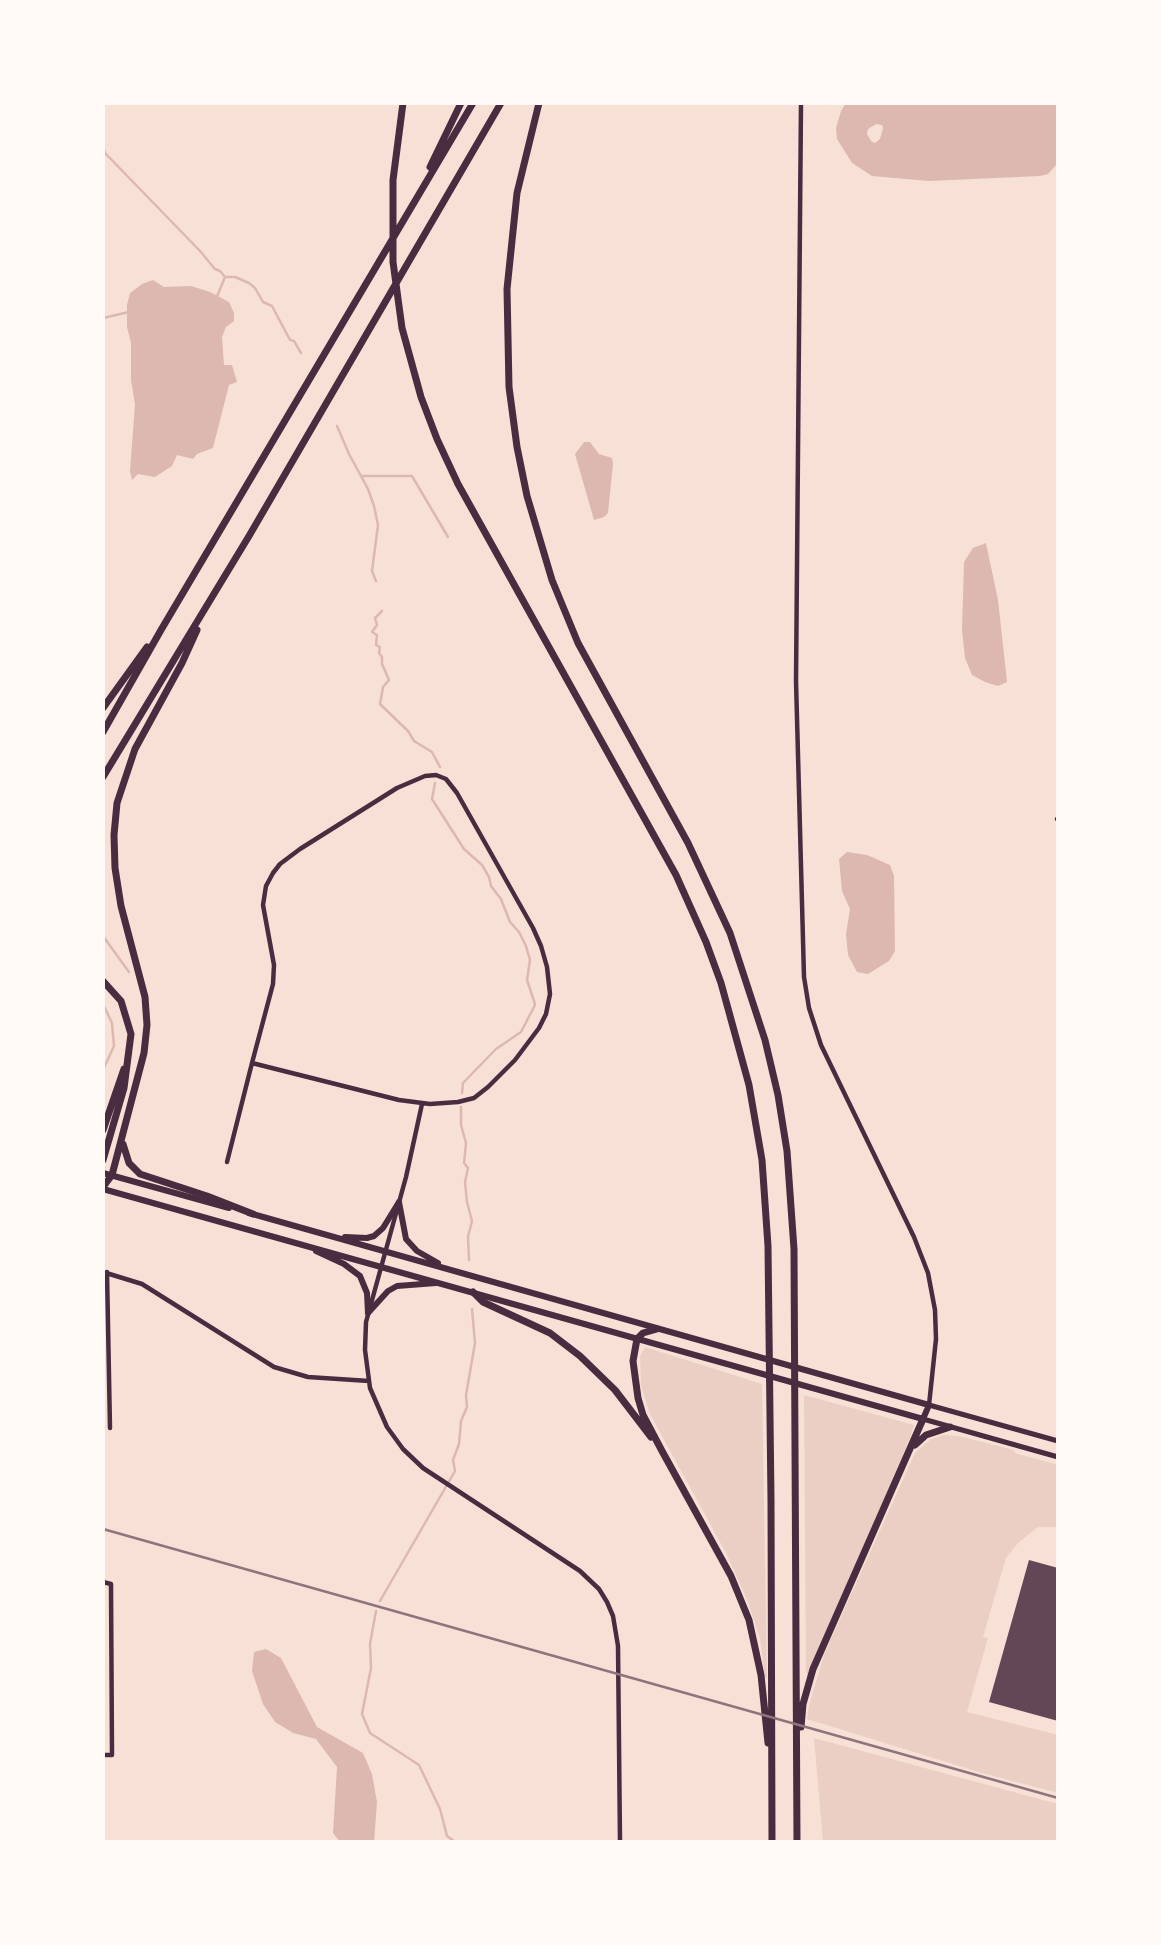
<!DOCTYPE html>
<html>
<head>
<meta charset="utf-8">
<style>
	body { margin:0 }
	#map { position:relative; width:1161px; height:1945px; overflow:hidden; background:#f7e1d7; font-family:Lora,serif }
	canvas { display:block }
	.frame { position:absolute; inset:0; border:105px solid #fffaf5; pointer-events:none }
</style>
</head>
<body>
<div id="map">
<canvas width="1161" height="1945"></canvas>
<div class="frame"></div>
</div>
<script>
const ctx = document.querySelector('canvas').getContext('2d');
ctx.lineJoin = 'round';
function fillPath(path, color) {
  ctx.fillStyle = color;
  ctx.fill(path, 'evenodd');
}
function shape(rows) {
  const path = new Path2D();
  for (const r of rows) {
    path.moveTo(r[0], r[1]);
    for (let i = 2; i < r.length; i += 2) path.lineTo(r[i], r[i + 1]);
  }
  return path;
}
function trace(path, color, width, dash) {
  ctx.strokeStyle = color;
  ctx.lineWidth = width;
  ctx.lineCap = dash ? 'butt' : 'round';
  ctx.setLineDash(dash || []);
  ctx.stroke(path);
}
fillPath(shape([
	[645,1347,762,1384,767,1678,765,1678,760,1639,748,1602,727,1555,650,1414,641,1386,640,1356],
	[804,1395,914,1425,910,1438,808,1676,806,1673],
	[944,1435,959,1436,1014,1450,1015,1453,1058,1465,1058,1527,1038,1527,1019,1542,1006,1558,983,1637,988,1638,967,1712,1058,1735,1058,1793,982,1773,807,1719,809,1705,825,1652,915,1453,931,1439],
	[814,1738,1058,1804,1058,1842,823,1842]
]), '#ebcfc5');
fillPath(shape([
	[846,103,1058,103,1058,163,1048,174,1040,176,929,181,872,176,852,163,837,139,836,128,841,111],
	[876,124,882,125,883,128,880,139,875,143,871,141,867,134,868,129],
	[153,280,164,287,191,286,210,292,229,302,234,313,234,321,226,327,222,337,224,365,232,365,237,382,229,385,213,448,197,454,193,459,177,455,172,466,155,477,138,474,132,480,130,471,135,404,131,380,131,343,127,327,127,305,130,293,142,284],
	[584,442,590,442,599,454,612,458,613,464,608,513,604,517,594,520,575,454],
	[986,543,998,600,1007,682,998,686,985,682,972,675,965,658,962,630,964,562,973,548],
	[847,852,867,855,890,865,894,876,895,951,889,961,868,974,857,972,848,955,846,934,850,909,842,891,839,859],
	[266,1649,281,1658,317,1727,363,1753,372,1774,377,1802,374,1842,340,1842,333,1833,337,1767,316,1739,293,1733,275,1722,263,1704,252,1671,254,1652]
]), '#dcb8b0');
trace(shape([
	[103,146,105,153,200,251,215,269,220,271,225,277,235,277,249,283,255,288,263,302,272,306,290,340,294,341,301,353],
	[216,299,225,277],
	[103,318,129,312],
	[337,426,349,454,368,489,374,506,378,525,372,571,376,581],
	[361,476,412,476,448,537],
	[382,611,375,618,377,625,372,632,377,635,376,645,380,647,379,653,382,657,382,664,389,680,383,687,380,704,408,731,414,741,432,752,440,767],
	[435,783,432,799,464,849,482,865,489,877,491,886,501,899,510,922,519,932,526,946,530,960,527,980,534,1001,535,1005,521,1032,496,1049,463,1083,462,1093],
	[103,936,129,972],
	[103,1070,114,1046,112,1023,104,1006],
	[461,1107,461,1125,466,1143,464,1163,468,1168,465,1182,467,1202,472,1221,468,1237,469,1260],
	[380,1601,455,1471,453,1460,459,1444,461,1421,467,1407,466,1395,475,1343,472,1309],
	[376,1611,370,1644,371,1668,362,1714,370,1733,419,1765,440,1809,447,1836,455,1842]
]), '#dcb8b0', 2.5);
fillPath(shape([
	[1029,1560,1058,1568,1058,1721,989,1702]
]), '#644757');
trace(shape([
	[801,103,796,681,804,977,809,1008,821,1045,914,1237,928,1273,935,1310,936,1339,929,1405],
	[1057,819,1058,819],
	[422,1104,406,1177,366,1322,365,1350,370,1388,387,1427,403,1449,423,1468,580,1571,599,1589,607,1602,613,1616,618,1646,620,1842],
	[227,1162,252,1063,273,984,274,965,263,905,266,886,273,873,280,864,300,849,397,788,425,776,436,775,446,779,457,793,533,928,541,946,547,967,550,994,546,1014,539,1028,515,1060,488,1087,474,1098,458,1102,430,1104,399,1100,252,1063],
	[103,1272,142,1284,274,1367,308,1377,369,1381],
	[107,1272,110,1428],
	[103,1582,111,1584,112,1755,103,1755]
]), '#4a2c40', 4.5);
trace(shape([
	[929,1405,1058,1441],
	[923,1419,1058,1457]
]), '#4a2c40', 5);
trace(shape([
	[103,1173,229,1208],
	[103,1189,923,1419,929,1405,249,1213],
	[399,1202,406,1239,417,1251,438,1263],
	[345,1237,367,1238,374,1236,383,1228,399,1202],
	[316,1251,344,1264,360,1276,367,1293,368,1313],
	[368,1313,388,1291,397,1286,436,1283]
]), '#4a2c40', 6);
trace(shape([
	[403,103,393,180,393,262,402,328,421,397,437,439,458,484,676,875,706,942,721,983,749,1085,762,1160,768,1246,771,1501,772,1842],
	[539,103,517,193,507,289,509,387,517,447,527,496,552,580,578,643,688,843,730,933,765,1040,778,1095,787,1151,794,1249,797,1842],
	[430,167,461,103],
	[103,708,147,647],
	[103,732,161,630,473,103],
	[103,777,249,536,501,103],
	[103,981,121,1001,131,1034,124,1088,103,1160],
	[103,1130,124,1069],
	[123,1144,129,1163,140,1174,207,1196,253,1214],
	[103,1187,112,1175,144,1053,147,1025,145,997,121,906,115,868,114,835,117,803,135,749,182,663,197,630],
	[473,1292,483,1302,550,1333,580,1356,615,1390,651,1437],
	[657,1329,643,1333,637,1339,633,1361,638,1398,643,1415,662,1451,731,1576,749,1620,761,1675,768,1743],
	[915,1445,926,1435,950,1427],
	[801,1727,803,1704,813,1669,923,1419]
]), '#4a2c40', 7);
trace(shape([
	[103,1529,1058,1798]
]), '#8f747c', 2.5);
</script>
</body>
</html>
